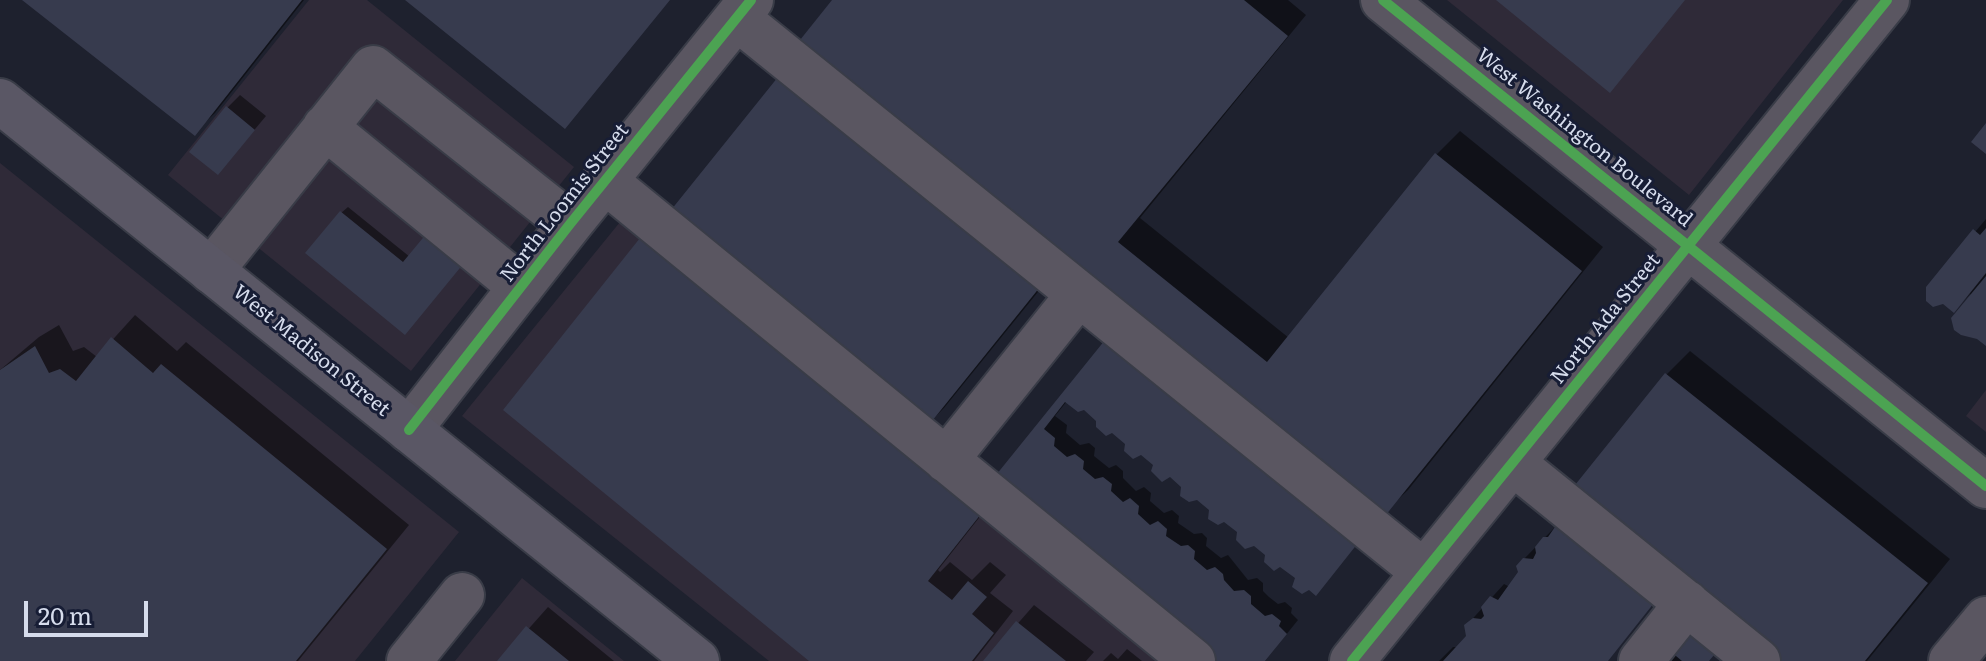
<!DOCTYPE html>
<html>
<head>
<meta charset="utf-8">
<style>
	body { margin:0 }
	#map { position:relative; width:1986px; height:661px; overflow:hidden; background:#1e212e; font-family:Literata,serif }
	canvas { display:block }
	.scale { position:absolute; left:24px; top:601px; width:124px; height:36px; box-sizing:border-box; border:4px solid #d6dcec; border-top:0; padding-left:10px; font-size:24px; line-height:28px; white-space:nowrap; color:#d6dcec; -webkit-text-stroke:6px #171d35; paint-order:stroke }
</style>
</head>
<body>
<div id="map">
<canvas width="1986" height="661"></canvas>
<div class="scale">20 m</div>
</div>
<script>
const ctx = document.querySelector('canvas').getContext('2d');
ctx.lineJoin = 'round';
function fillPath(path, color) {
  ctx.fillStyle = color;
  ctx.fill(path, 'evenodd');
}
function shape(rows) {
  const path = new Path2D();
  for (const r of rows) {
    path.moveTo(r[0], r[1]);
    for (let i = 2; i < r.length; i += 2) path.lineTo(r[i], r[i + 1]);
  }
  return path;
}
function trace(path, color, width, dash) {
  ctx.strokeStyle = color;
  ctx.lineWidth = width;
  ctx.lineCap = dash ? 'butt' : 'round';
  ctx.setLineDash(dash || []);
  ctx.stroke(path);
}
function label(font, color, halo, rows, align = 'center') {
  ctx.font = font + ' Literata,serif';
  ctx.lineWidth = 6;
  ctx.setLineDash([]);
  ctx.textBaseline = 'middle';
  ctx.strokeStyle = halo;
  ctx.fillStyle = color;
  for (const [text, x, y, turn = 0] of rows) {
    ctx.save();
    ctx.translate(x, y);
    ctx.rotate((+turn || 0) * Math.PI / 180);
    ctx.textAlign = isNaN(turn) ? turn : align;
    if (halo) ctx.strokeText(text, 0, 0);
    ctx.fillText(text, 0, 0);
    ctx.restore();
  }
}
fillPath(shape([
	[309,0,367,0,574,167,411,371,168,175],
	[1447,0,1843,0,1689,195],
	[0,163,459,532,355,661,0,661],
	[629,211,1193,661,769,661,462,416],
	[1986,390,1986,432,1966,416],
	[522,578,624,661,455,661]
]), '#2f2a38');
fillPath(shape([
	[26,0,304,0,215,113,194,133],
	[835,0,1288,0,1306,15,1140,218,1289,338,1437,154,1460,131,1603,247,1408,490,1384,513],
	[780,78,1059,266,944,408,924,428],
	[240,95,266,116,230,159,227,108],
	[348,207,410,257,411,326,341,213],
	[1986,219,1986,344,1973,296,1970,294,1954,311,1928,288],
	[659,223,997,495,938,570,940,572,950,562,972,580,990,562,1006,575,990,593,1013,611,974,661,813,661,642,240],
	[135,315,177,351,186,342,409,525,298,661,0,661,0,370,39,337,59,325,73,351,84,347,97,357],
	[1107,341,1369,529,1316,593,1084,408,1067,401,1055,416,1067,425,1066,433,1080,445,1089,443,1095,448,1094,456,1109,468,1116,465,1123,471,1123,478,1136,491,1144,487,1151,493,1150,501,1164,513,1172,510,1179,516,1178,523,1194,534,1202,533,1207,538,1206,546,1221,558,1228,555,1248,580,1257,578,1263,583,1263,591,1269,597,1278,604,1285,602,1292,608,1291,613,1298,620,1265,661,1209,661,991,485],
	[1690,351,1950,559,1867,661,1783,661,1573,489,1667,374],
	[1557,525,1607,661,1439,661,1453,647,1460,647,1468,637,1466,626,1504,584,1510,587,1520,572,1524,559],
	[1034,605,1094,652,1086,661,985,661],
	[548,607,614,661,500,661],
	[1127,649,1142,661,1103,661,1111,653,1118,659],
	[1676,653,1708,661,1669,661]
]), '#0007');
fillPath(shape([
	[22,0,302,0,195,136],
	[405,0,670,0,565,129],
	[832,0,1244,0,1288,36,1118,242,1267,362,1435,153,1582,271,1385,516,796,45],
	[1496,0,1685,0,1610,93],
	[778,77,1040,287,924,431,663,220],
	[226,106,255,130,218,175,189,152],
	[1986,123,1986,154,1971,142],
	[340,211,403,262,427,233,464,263,405,335,305,253],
	[1986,228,1986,273,1954,313,1943,304,1933,307,1926,301,1926,287,1973,229,1980,235],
	[640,238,981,514,928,581,952,600,968,581,987,597,972,614,994,633,972,661,809,661,503,410],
	[1986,276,1986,346,1977,339,1961,335,1954,330,1951,318],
	[111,337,153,373,161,364,387,549,296,661,0,661,0,370,35,346,49,373,60,369,76,381],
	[1105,340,1358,543,1316,596,1309,590,1302,594,1292,587,1295,578,1280,567,1274,571,1264,562,1265,555,1254,546,1245,549,1236,540,1237,532,1224,522,1218,525,1208,519,1209,510,1197,500,1189,502,1180,496,1181,487,1170,477,1162,482,1151,471,1153,465,1141,455,1133,459,1124,451,1125,444,1112,433,1106,436,1096,427,1096,421,1084,410,1078,412,1065,402,1044,429,1055,438,1054,446,1067,457,1075,454,1084,461,1083,469,1095,479,1103,477,1112,484,1111,491,1123,502,1130,498,1139,506,1138,514,1150,525,1158,521,1167,529,1166,536,1181,546,1188,545,1195,551,1194,559,1207,570,1215,567,1223,574,1224,580,1234,591,1244,590,1251,596,1251,604,1265,616,1272,614,1281,621,1279,626,1287,634,1265,661,1206,661,988,485],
	[1665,373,1928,583,1865,661,1780,661,1571,490],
	[1557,524,1654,603,1608,661,1443,661,1466,636,1464,625,1473,618,1481,619,1484,616,1481,607,1490,596,1498,600,1518,572,1516,566,1523,558,1533,559,1536,553,1535,547,1543,537,1548,537],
	[1016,621,1066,661,983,661],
	[526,626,569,661,497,661],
	[1692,627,1719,649,1709,661,1682,661,1670,651]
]), '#373b4e');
const minor = shape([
	[1383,0,1986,486],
	[737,18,1424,572],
	[325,127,521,287],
	[605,181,1193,661],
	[211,271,373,68,570,224],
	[409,430,570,224,751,0],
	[946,460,1079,294],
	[1513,463,1758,661],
	[409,661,462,595],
	[1352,661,1887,0],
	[1641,661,1687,603],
	[1951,661,1986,619]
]);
const major = shape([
	[0,101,697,661]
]);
trace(minor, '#393c47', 48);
trace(major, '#393c47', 48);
trace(minor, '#5a5661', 44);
trace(major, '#5a5765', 44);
trace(shape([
	[1383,0,1986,486],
	[409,430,570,224,751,0],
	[1352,661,1887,0]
]), '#4ca352', 10);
label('20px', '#d6dcec', '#171d35', [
	["West Washington Boulevard",1584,138,39],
	["North Loomis Street",565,203,-52],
	["North Ada Street",1606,319,-51],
	["West Madison Street",311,351,39]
]);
</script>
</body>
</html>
